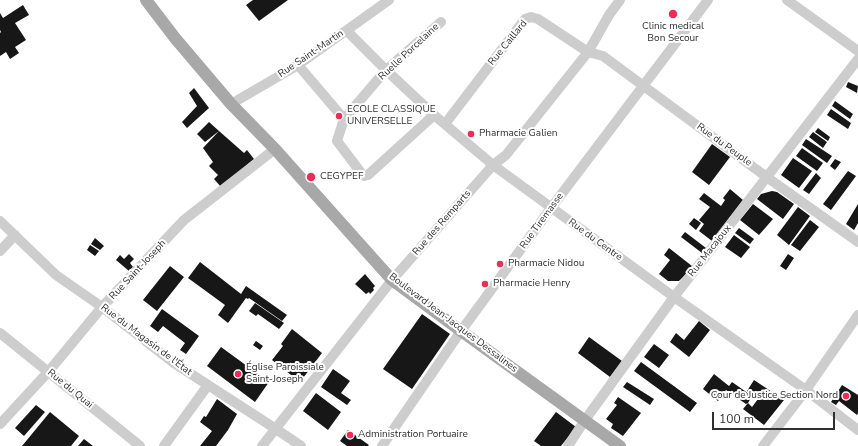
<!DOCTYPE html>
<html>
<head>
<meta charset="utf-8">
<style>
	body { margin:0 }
	#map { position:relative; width:858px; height:446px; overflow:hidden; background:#fff; font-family:"Nunito Sans",sans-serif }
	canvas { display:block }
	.scale { position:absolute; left:712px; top:412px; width:123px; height:18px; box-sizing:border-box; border:2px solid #303030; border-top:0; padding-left:5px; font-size:12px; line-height:14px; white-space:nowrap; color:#303030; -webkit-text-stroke:3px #fff; paint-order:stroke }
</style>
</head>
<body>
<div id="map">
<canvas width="858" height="446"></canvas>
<div class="scale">100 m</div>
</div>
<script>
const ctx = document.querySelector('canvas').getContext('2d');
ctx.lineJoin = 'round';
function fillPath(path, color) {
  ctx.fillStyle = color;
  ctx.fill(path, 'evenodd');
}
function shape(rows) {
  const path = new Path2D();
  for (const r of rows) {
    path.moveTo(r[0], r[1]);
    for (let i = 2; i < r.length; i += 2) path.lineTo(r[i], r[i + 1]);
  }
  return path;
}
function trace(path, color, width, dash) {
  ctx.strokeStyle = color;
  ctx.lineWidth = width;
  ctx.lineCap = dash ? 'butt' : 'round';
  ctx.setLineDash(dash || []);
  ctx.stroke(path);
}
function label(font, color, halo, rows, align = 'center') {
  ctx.font = font + ' "Nunito Sans",sans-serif';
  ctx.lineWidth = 4;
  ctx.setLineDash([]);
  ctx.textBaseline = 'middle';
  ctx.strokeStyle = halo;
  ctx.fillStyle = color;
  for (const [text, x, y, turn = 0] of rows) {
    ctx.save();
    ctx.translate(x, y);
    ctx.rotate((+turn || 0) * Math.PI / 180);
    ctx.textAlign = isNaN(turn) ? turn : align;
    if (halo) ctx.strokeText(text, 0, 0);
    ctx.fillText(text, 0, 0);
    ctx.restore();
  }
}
fillPath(shape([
	[253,0,288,0,259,21,246,5],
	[23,5,29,15,15,23,26,40,15,47,19,53,10,59,6,52,0,56,0,33,1,32,0,30,0,13,3,18],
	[848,82,858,86,857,93,846,87],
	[194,88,209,108,187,128,182,122,197,106,189,93],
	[835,101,853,114,850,119,832,106],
	[831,109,851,123,848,129,827,115],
	[209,122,219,131,205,142,197,134],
	[818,128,830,137,828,141,815,132],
	[219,131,244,153,247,150,254,159,221,187,214,179,218,175,209,166,213,162,203,148],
	[813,132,827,142,823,148,809,137],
	[806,139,832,156,827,163,802,145],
	[712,144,730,157,709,185,692,172],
	[802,148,823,163,817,171,796,156],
	[793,158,812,171,799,188,781,175],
	[835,159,841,162,835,170,830,166],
	[848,171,856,176,831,210,823,204],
	[816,173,821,178,809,194,803,190],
	[730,189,743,200,712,241,699,231,704,224,699,220,710,207,699,199,704,193,721,206,725,200,723,198],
	[772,191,777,192,794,204,783,219,757,199,761,194],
	[753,204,773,219,759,235,740,220],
	[858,204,858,223,854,230,846,224],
	[798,207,810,216,789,245,777,235],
	[694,218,701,223,696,230,689,224],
	[810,220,819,227,800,251,791,245],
	[739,228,754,239,750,244,735,233],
	[685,232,706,248,702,253,681,237],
	[734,235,750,247,741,258,725,247],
	[95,238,104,246,100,250,91,244],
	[90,245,99,251,95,256,87,250],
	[669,248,692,266,687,273,679,281,668,281,659,274,670,260,664,255],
	[129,254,134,259,130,263,133,267,129,271,116,260,120,255,124,259],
	[788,254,794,258,786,270,780,266],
	[200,262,241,294,246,286,287,315,282,321,249,298,248,299,246,298,228,323,218,315,225,305,188,278],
	[170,266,184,277,157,311,143,300],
	[365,274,375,286,373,288,374,290,370,294,369,292,366,294,355,284],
	[255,303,284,323,279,329,258,314,256,316,249,311],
	[162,309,199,336,186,354,180,350,185,343,163,326,158,332,150,326],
	[422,314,450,334,412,389,383,369],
	[699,321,710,330,689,357,670,342,676,333,684,340],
	[292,329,322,353,300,382,272,360,283,346,281,344],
	[589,337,622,361,610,377,578,353],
	[256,341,263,346,260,350,253,345],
	[654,344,669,355,659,368,644,357],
	[221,347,269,382,255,402,207,366],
	[641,362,697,403,690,412,634,371],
	[333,369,350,381,341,393,351,400,347,405,321,387],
	[714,374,729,386,732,382,752,396,748,403,752,407,758,399,747,391,754,380,784,400,764,425,743,409,748,403,746,404,726,390,718,401,703,389],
	[627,382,654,399,650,405,623,387],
	[842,385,858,395,858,413,857,415,839,401,836,405,831,402],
	[316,393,341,412,328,430,303,411],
	[618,397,641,413,623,436,611,428,613,424,606,419,617,405,614,403],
	[217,399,237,414,228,430,216,446,200,446,212,431,200,422,204,416,206,417],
	[36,405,45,412,24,436,15,428],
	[50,412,79,436,71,446,22,446],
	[556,412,576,427,561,446,541,446,534,441],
	[348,430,369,445,368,446,347,446,340,441],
	[84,439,93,446,78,446]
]), '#171717');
trace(shape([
	[787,0,858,51],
	[347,31,386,70,434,115,493,165,674,297,806,390,858,430],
	[298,65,344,119],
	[231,104,298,65,389,0],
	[434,115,368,175,364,176,362,174,337,141,344,119,386,70,441,22],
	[445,124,525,19,531,17,538,19,588,52,603,56,768,178,858,242],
	[0,221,56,275,102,307,174,363,276,429,301,446],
	[0,251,15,235],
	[0,333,140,446],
	[0,424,49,371,102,307,184,220,275,149],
	[164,446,208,385],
	[262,446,392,280,493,165,506,155,588,52,609,15,620,0],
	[382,446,461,331,551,208,708,0],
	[568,446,585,420,674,297,858,59],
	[763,446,806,390,858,315]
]), '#cdcdcd', 10);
trace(shape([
	[146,0,175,38,231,104,275,149,392,280,461,331,620,446]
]), '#a8a8a8', 12);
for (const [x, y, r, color] of [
	[673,14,5,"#ee2c54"],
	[339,116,4,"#ee2c54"],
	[471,134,4,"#ee2c54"],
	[311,177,5,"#ee2c54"],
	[500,264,4,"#ee2c54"],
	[485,284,4,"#ee2c54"],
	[238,374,4,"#ee2c54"],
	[846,396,4,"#ee2c54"],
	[350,435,4,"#ee2c54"]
]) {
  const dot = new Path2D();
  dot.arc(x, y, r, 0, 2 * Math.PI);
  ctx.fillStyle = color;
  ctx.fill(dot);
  trace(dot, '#fff', 1.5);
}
label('10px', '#303030', '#fff', [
	["Clinic medical",673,27,"center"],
	["Bon Secour",673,39,"center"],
	["ECOLE CLASSIQUE",347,110],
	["UNIVERSELLE",347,122],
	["Pharmacie Galien",479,134],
	["CEGYPEF",320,177],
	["Pharmacie Nidou",508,264],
	["Pharmacie Henry",493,284],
	["Église Paroissiale",246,368],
	["Saint-Joseph",246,380],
	["Cour de Justice Section Nord",838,396,"right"],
	["Administration Portuaire",358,435]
], 'left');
label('10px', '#303030', '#fff', [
	["Rue Caillard",508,43,-51],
	["Ruelle Porcelaine",409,52,-43],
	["Rue Saint-Martin",311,54,-34],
	["Rue du Peuple",724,145,36],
	["Rue Tiremasse",542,221,-54],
	["Rue des Remparts",442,223,-49],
	["Rue du Centre",595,240,36],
	["Rue Macajoux",710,251,-52],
	["Rue Saint-Joseph",138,270,-47],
	["Boulevard Jean-Jacques Dessalines",453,323,37],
	["Rue du Magasin de l'État",146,340,37],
	["Rue du Quai",70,389,39]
]);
</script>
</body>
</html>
